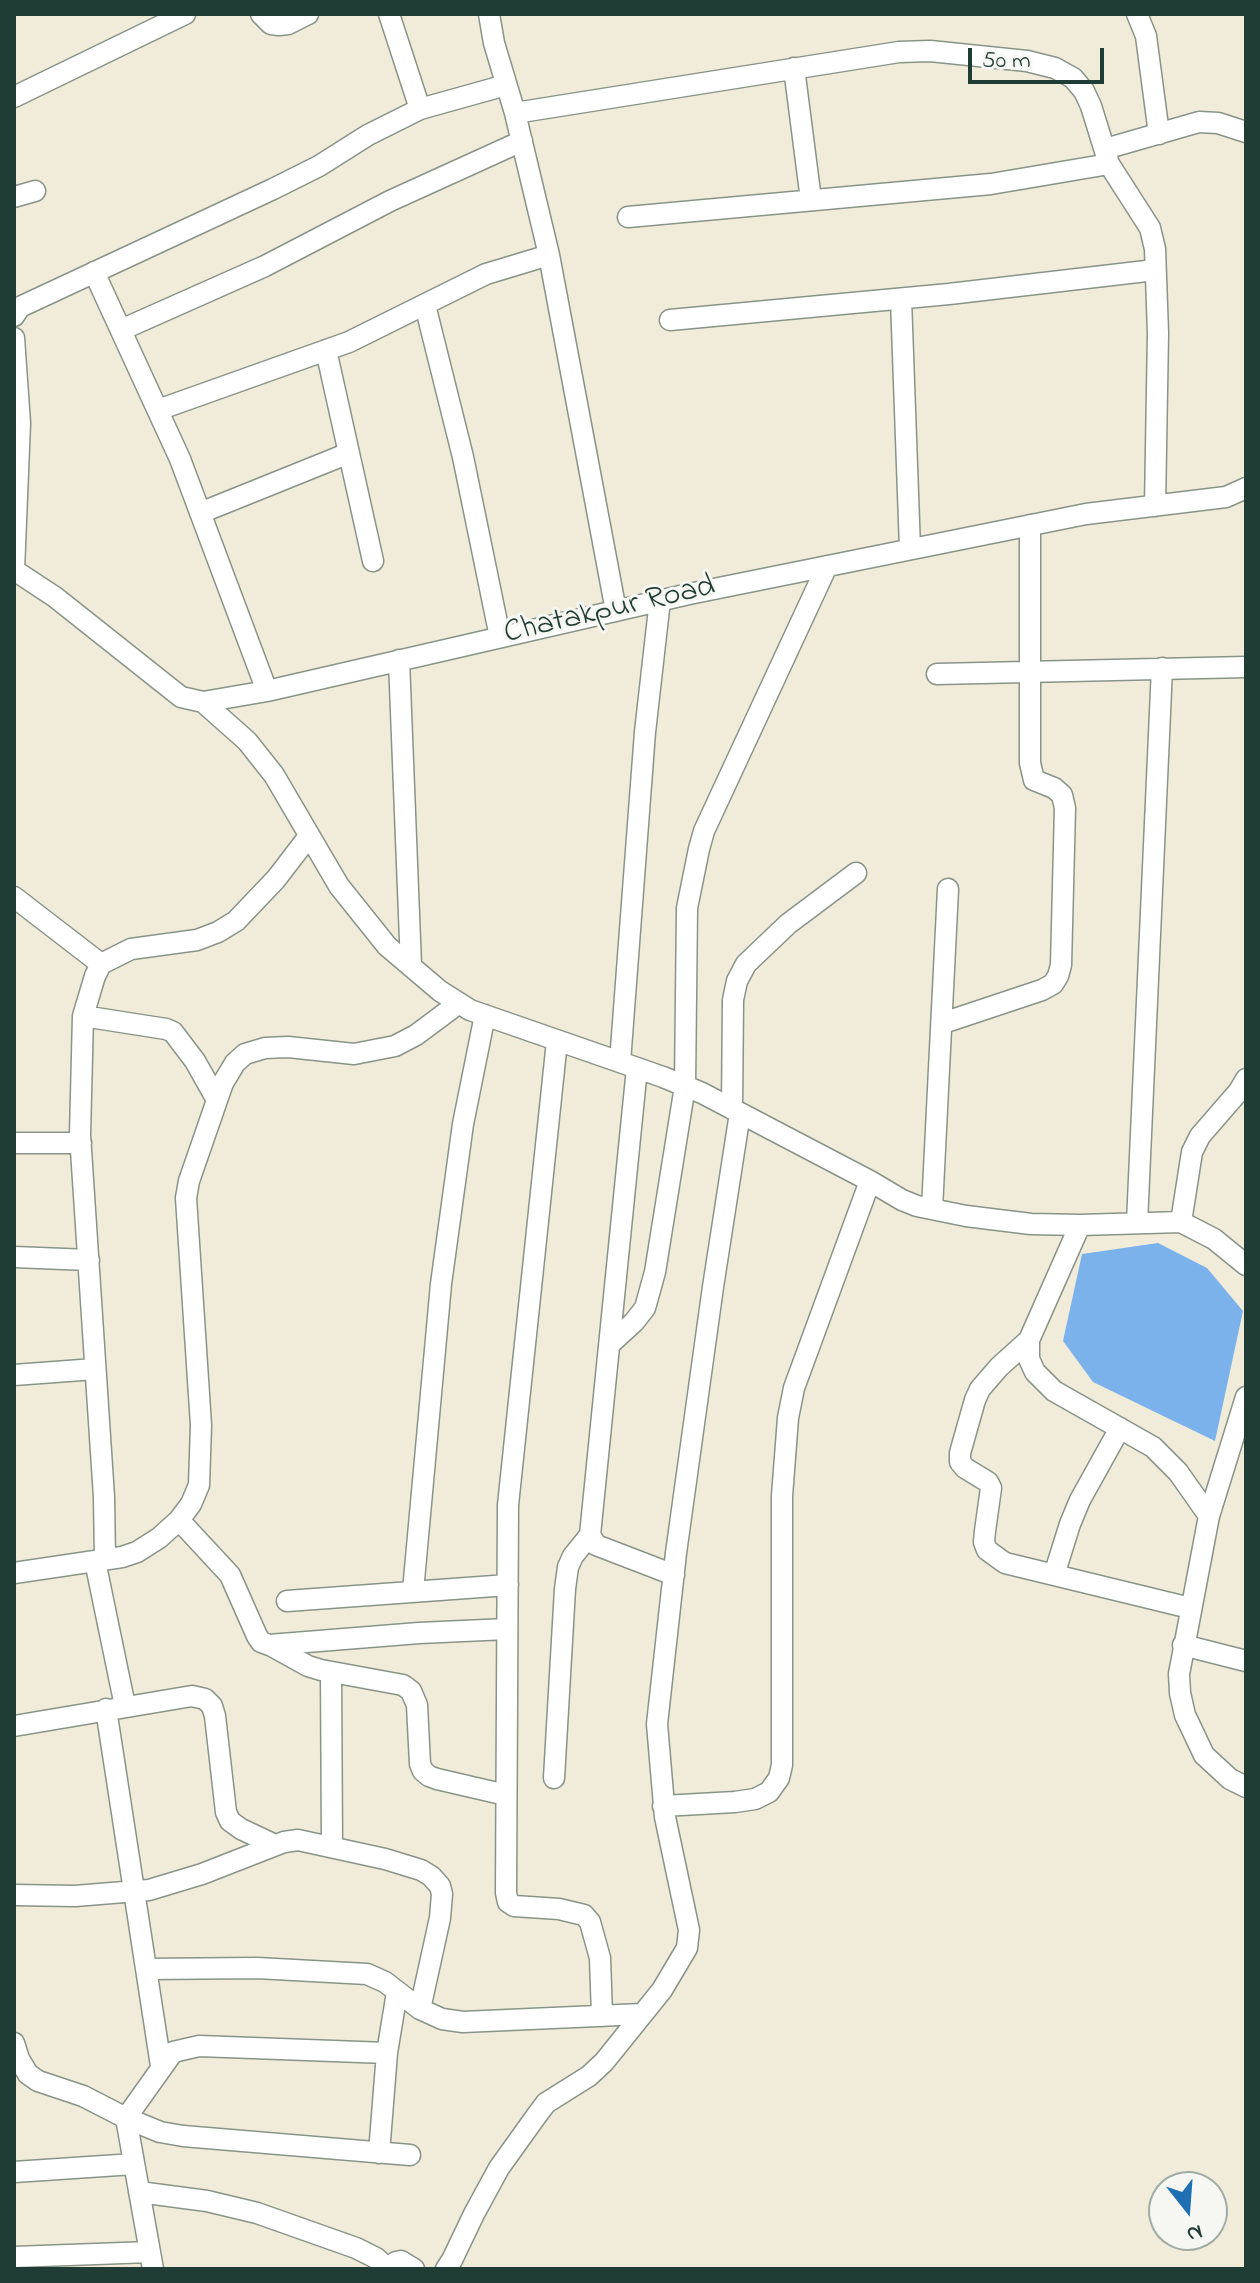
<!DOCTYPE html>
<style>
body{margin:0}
#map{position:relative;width:1260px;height:2283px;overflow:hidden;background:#f1ebda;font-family:"Indie Flower",sans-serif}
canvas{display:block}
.frame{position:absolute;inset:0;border:16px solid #1f3d34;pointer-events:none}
.north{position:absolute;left:1148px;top:2171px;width:80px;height:80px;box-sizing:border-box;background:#f6f6f2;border:2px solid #a0aca6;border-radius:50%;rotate:163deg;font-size:22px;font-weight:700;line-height:32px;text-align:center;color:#1f3d34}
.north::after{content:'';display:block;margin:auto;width:28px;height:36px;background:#1f6fb2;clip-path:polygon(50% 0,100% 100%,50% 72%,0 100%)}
.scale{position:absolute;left:968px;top:48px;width:136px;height:36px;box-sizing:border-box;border:4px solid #1f3d34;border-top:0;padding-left:10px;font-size:24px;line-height:28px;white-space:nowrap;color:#1f3d34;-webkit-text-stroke:6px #f6f6f2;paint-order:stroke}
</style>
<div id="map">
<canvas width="1260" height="2283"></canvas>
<div class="frame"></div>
<div class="north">N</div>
<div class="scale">50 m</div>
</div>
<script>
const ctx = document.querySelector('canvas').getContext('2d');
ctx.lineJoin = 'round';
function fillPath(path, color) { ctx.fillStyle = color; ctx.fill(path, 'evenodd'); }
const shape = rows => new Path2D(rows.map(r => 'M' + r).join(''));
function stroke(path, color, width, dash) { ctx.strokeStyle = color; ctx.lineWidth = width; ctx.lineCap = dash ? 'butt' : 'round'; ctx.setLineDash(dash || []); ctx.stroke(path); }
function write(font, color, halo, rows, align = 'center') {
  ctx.font = font + ' "Indie Flower",sans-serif'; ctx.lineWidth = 6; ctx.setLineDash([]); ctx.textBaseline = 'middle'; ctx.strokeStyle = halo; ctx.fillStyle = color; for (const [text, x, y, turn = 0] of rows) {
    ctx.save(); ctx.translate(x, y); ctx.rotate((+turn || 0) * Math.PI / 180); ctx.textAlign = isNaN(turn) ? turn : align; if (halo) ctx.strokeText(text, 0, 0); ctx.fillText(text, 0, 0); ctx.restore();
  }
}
fillPath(shape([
 [1158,1243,1207,1268,1243,1311,1215,1441,1093,1382,1063,1341,1082,1254]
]), '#7cb2eb');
const street = shape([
 [261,14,271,24,279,25,288,24,308,14],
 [389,14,420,109],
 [489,14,494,43,515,113,549,255,616,611],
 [1137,14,1146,36,1159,134],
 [794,68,811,200],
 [14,97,185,14],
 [515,113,899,52,930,51,1027,61,1055,68,1073,78,1084,91,1091,106,1109,164,1150,228,1155,249,1158,333,1155,506],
 [1105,149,1199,122,1218,123,1246,132],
 [14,197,35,191],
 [628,217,991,184,1109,164],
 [94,272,180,459,267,691],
 [901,299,910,549],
 [425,305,463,457,500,637],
 [14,316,20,307,273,189,319,166,368,135,420,109,506,85],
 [670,320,949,294,1155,270],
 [121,330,265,266,390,201,522,141],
 [14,338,20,423,14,570,55,597,181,697,203,702,267,691,689,594,1086,514,1226,497,1246,488],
 [326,350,373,561],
 [158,410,349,342,486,274,549,255],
 [200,513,349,453],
 [399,660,411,966],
 [937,674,1246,667],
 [203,702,247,741,274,775,339,886,387,946,440,991,470,1010,663,1077,702,1093,870,1181,902,1200,917,1206,966,1216,1031,1224,1080,1225,1181,1222,1214,1239,1246,1265],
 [14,897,101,964],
 [83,1016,166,1029,173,1032,195,1061,217,1100],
 [943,1023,1042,990,1053,984,1058,976,1061,965,1065,808,1062,795,1054,788,1034,780,1030,763,1030,525],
 [557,1041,508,1505,506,1893,508,1902,514,1906,559,1909,584,1915,590,1922,600,1958,602,2016],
 [620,1062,645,732,660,600],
 [637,1068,590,1535,596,1545,674,1575],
 [732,1109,733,1000,737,981,746,964,788,924,856,873],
 [14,1143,81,1143],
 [932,1209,948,889],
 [1181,1222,1192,1152,1200,1136,1239,1091,1246,1079],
 [1137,1223,1162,668],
 [1080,1225,1029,1340,1029,1359,1035,1372,1054,1391,1153,1447,1178,1472,1209,1516],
 [14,1257,89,1260],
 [1029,1340,999,1367,980,1389,975,1400,960,1453,960,1462,965,1468,988,1482,991,1488,985,1531,984,1542,987,1550,1005,1563,1190,1608],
 [610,1344,634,1322,645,1308,655,1272,685,1086,687,908,699,849,704,831,827,566],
 [14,1375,95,1369],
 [1246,1397,1209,1516,1179,1674,1180,1693,1185,1715,1204,1755,1230,1779,1246,1787],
 [179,1520,230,1575,257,1636,261,1642,269,1645,419,1633,507,1629],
 [105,1560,104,1497,80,1135,83,1016,95,976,101,964,131,949,197,940,218,932,236,921,276,879,309,836],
 [95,1561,125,1706],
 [14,1573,122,1557,137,1552,159,1538,179,1520,191,1504,199,1485,201,1425,186,1198,189,1181,223,1083,235,1063,245,1054,265,1048,288,1047,354,1054,395,1046,416,1035,459,1003],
 [1054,1575,1070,1524,1080,1500,1120,1428],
 [413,1591,441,1284,463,1124,485,1015],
 [287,1601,508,1585],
 [270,1645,308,1666,321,1670,403,1685,411,1691,417,1705,420,1764,423,1771,429,1776,437,1779,506,1795],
 [1183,1645,1246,1661],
 [331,1672,332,1847],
 [106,1709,161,2066],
 [14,1726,192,1696,205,1699,212,1706,215,1716,226,1812,230,1821,241,1829,275,1845],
 [554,1778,565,1589,568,1567,573,1556,590,1535],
 [663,1806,735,1802,755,1799,769,1792,779,1778,782,1765,782,1496,788,1418,794,1388,870,1181],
 [14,1895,75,1896,149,1890,202,1874,284,1842,298,1840,385,1859,421,1870,431,1876,440,1886,442,1894,440,1918,420,2009],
 [146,1969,257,1968,367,1974,385,1982,420,2009,442,2019,463,2022,642,2014],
 [14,2043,19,2059,28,2074,38,2081,83,2096,126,2118,160,2132,183,2136,410,2155],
 [379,2153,387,2053,397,1992],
 [14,2172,134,2164],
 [139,2192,207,2201,257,2213,356,2248,376,2258,387,2268],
 [14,2257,150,2252],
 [153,2269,126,2118,173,2052,199,2046,387,2053],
 [387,2269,396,2262,401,2261,414,2269],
 [446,2269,452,2260,474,2214,499,2168,537,2115,546,2103,589,2076,604,2062,662,1990,687,1948,689,1930,665,1817,657,1724,676,1553,713,1287,740,1113]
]);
stroke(street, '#889487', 23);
stroke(street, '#fff', 20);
write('32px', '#1f3d34', '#f6f6f2', [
 ["Chatakpur Road",610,612,-13]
]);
</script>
